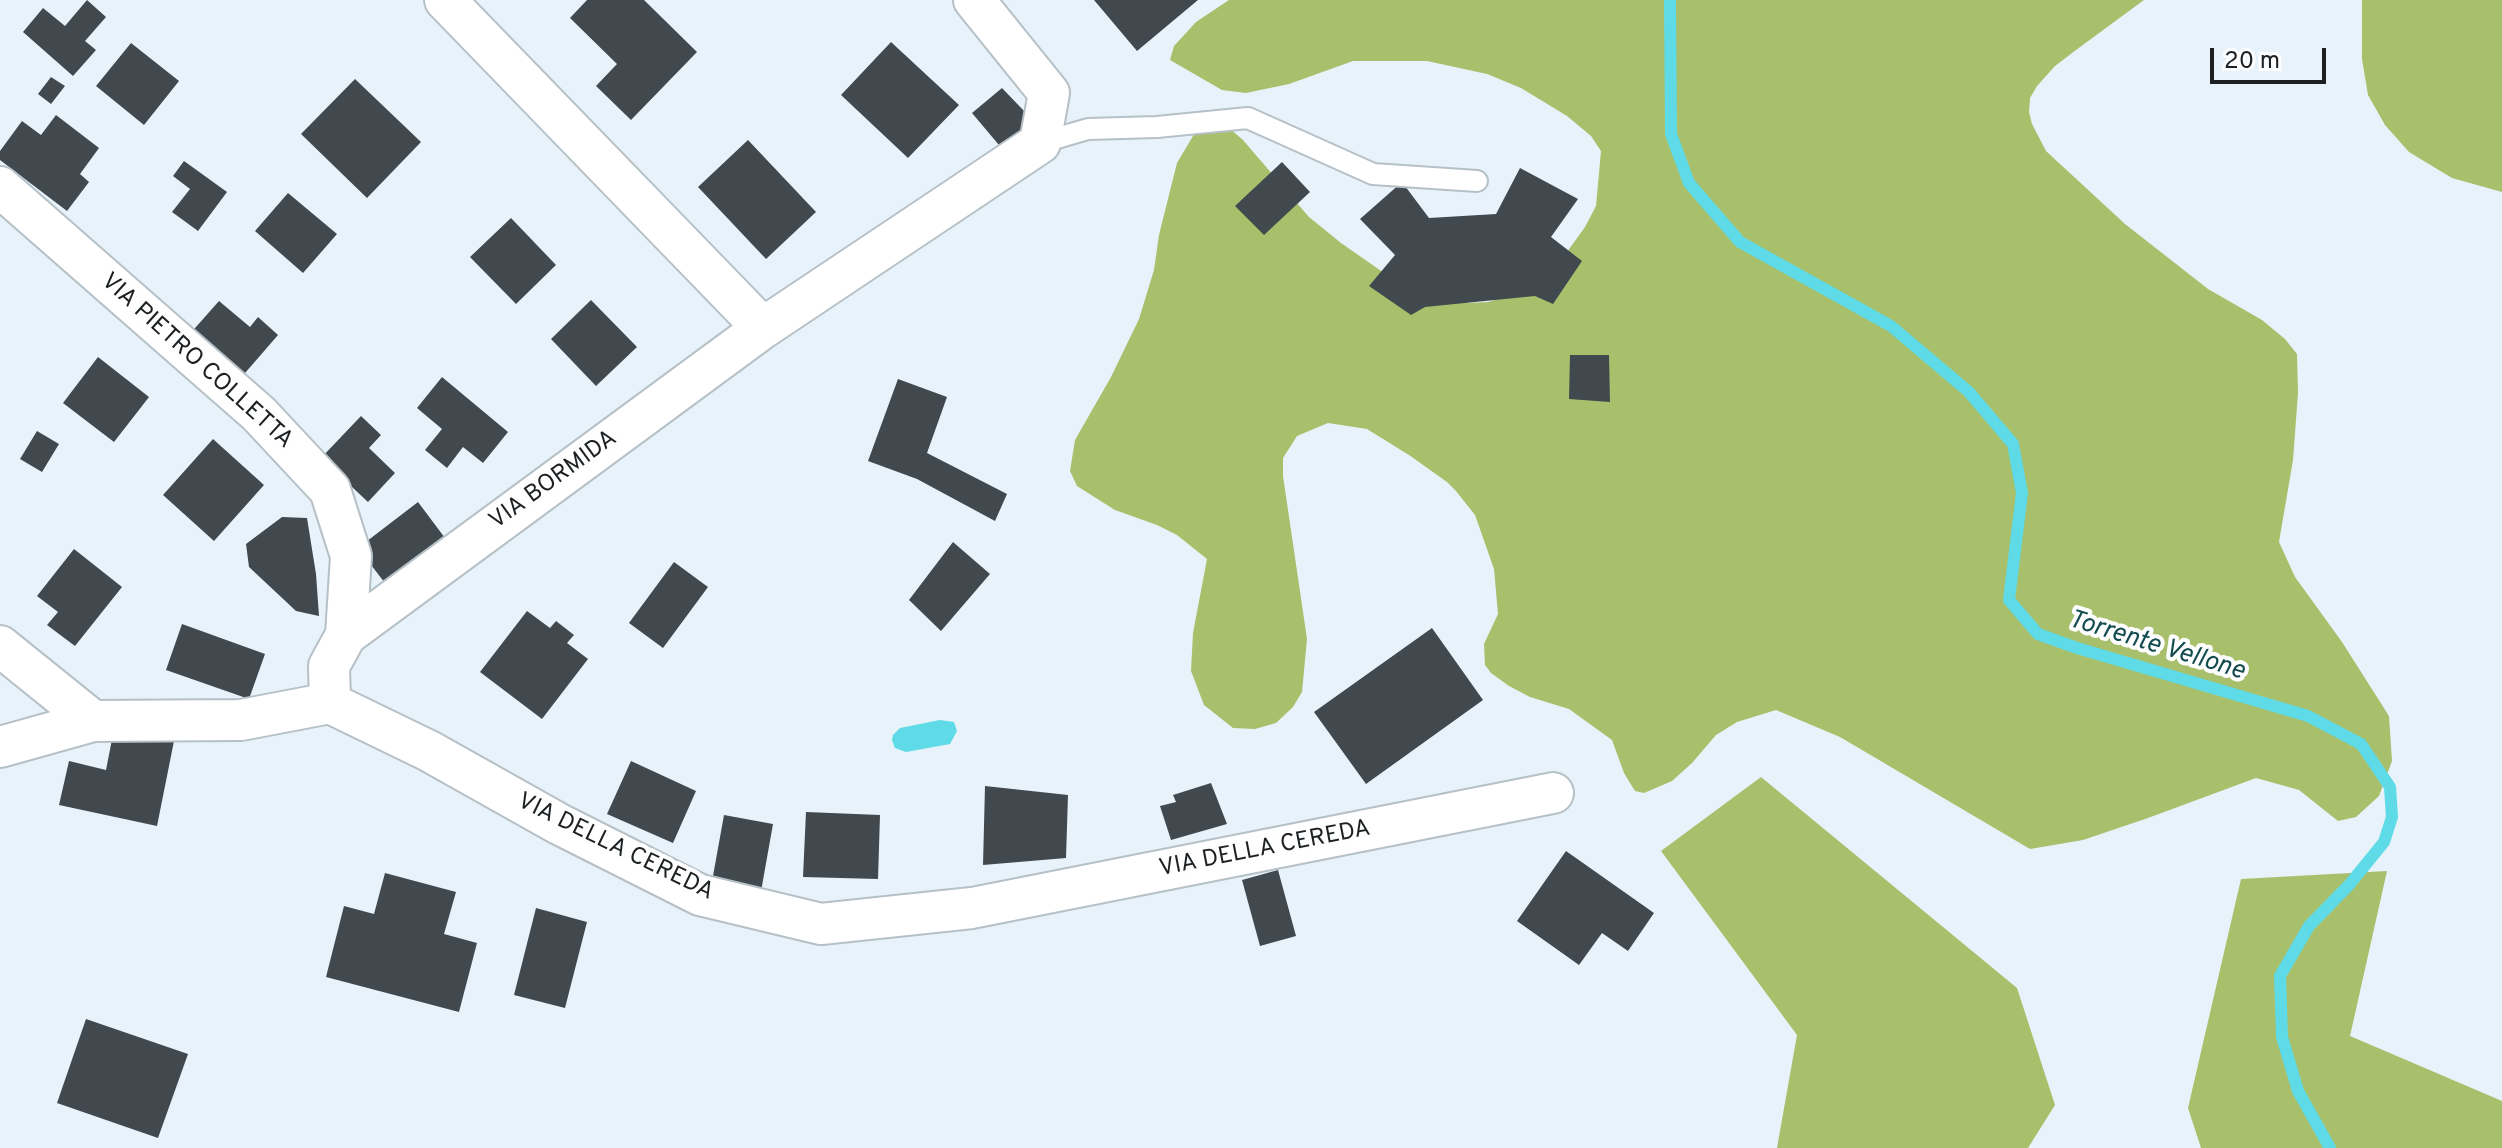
<!DOCTYPE html>
<style>
body{margin:0}
#map{position:relative;width:2502px;height:1148px;overflow:hidden;background:#e8f2fa;font-family:Overpass,sans-serif}
canvas{display:block}
.scale{position:absolute;left:2210px;top:48px;width:116px;height:36px;box-sizing:border-box;border:4px solid #1c2022;border-top:0;padding-left:10px;font-size:24px;line-height:28px;white-space:nowrap;color:#1c2022;-webkit-text-stroke:6px #fefefe;paint-order:stroke}
</style>
<div id="map">
<canvas width="2502" height="1148"></canvas>
<div class="scale">20 m</div>
</div>
<script>
const ctx = document.querySelector('canvas').getContext('2d');
ctx.lineJoin = 'round';
function fillPath(path, color) { ctx.fillStyle = color; ctx.fill(path, 'evenodd'); }
const shape = rows => new Path2D(rows.map(r => 'M' + r).join(''));
function stroke(path, color, width, dash) { ctx.strokeStyle = color; ctx.lineWidth = width; ctx.lineCap = dash ? 'butt' : 'round'; ctx.setLineDash(dash || []); ctx.stroke(path); }
function write(font, color, halo, rows, align = 'center') {
  ctx.font = font + ' Overpass,sans-serif'; ctx.lineWidth = 8; ctx.setLineDash([]); ctx.textBaseline = 'middle'; ctx.strokeStyle = halo; ctx.fillStyle = color; for (const [text, x, y, turn = 0] of rows) {
    ctx.save(); ctx.translate(x, y); ctx.rotate((+turn || 0) * Math.PI / 180); ctx.textAlign = isNaN(turn) ? turn : align; if (halo) ctx.strokeText(text, 0, 0); ctx.fillText(text, 0, 0); ctx.restore();
  }
}
fillPath(shape([
 [1229,0,2144,0,2076,50,2055,66,2037,86,2030,98,2029,112,2032,124,2046,151,2125,224,2208,289,2262,320,2285,339,2297,354,2298,393,2293,460,2279,542,2295,577,2342,642,2389,716,2392,761,2379,796,2356,817,2338,821,2299,790,2256,778,2148,818,2083,840,2030,849,1840,737,1776,710,1737,722,1716,735,1692,763,1672,781,1644,793,1635,791,1624,773,1612,740,1569,709,1530,697,1509,686,1491,673,1485,665,1484,644,1498,614,1494,569,1475,515,1456,491,1447,482,1409,455,1367,429,1328,423,1297,436,1283,458,1283,476,1307,639,1302,692,1293,707,1276,723,1255,729,1233,728,1204,705,1191,671,1193,633,1207,559,1177,535,1157,525,1115,510,1077,486,1070,471,1075,440,1111,377,1139,319,1154,270,1159,235,1177,163,1193,136,1215,116,1243,140,1309,217,1341,243,1407,289,1450,301,1468,303,1488,302,1516,294,1567,252,1585,227,1596,206,1601,151,1591,136,1567,116,1521,88,1487,74,1427,61,1353,61,1289,84,1246,93,1222,90,1170,60,1174,46,1196,22],
 [2362,0,2502,0,2502,192,2452,178,2409,152,2385,125,2368,95,2362,59],
 [1761,777,2017,988,2055,1105,2028,1148,1777,1148,1797,1035,1661,851],
 [2387,871,2350,1036,2502,1101,2502,1148,2201,1148,2188,1108,2241,879]
]), '#a8bf6c');
fillPath(shape([
 [940,720,954,722,957,731,950,744,906,752,895,748,892,740,893,735,900,728]
]), '#5edbe6');
stroke(shape([
 [1670,0,1671,134,1689,183,1740,242,1891,326,1969,392,2013,444,2022,493,2009,600,2038,634,2077,648,2308,716,2361,744,2390,787,2392,817,2384,842,2349,885,2309,926,2280,976,2282,1037,2298,1091,2330,1148]
]), '#5edbe6', 12);
fillPath(shape([
 [87,0,106,17,85,41,96,50,73,76,23,32,43,8,65,26],
 [587,0,644,0,697,52,631,120,596,86,617,64,570,18],
 [1094,0,1198,0,1137,51],
 [891,42,959,105,908,158,841,95],
 [131,43,179,81,144,125,96,86],
 [51,77,65,86,51,104,38,94],
 [355,79,421,142,367,198,301,134],
 [1002,88,1025,112,1021,137,1004,151,972,113],
 [56,115,99,148,80,174,89,182,67,211,0,160,0,151,22,121,41,135],
 [748,140,816,212,766,259,698,187],
 [184,161,227,192,198,231,172,212,190,189,173,176],
 [1282,162,1310,192,1264,235,1235,206],
 [1520,168,1578,199,1551,237,1582,261,1553,304,1535,296,1425,307,1411,315,1369,286,1395,255,1360,219,1402,182,1429,218,1496,214],
 [288,193,337,234,303,273,255,231],
 [511,218,556,265,516,304,470,257],
 [591,300,637,347,596,386,551,339],
 [219,301,250,327,258,317,278,335,239,380,188,336],
 [1570,355,1609,355,1610,402,1569,399],
 [98,357,149,397,114,442,63,403],
 [442,377,508,432,483,463,463,447,447,468,425,450,442,429,417,408],
 [898,379,947,397,927,453,1007,494,995,521,917,479,868,461],
 [361,416,381,435,369,448,395,473,368,502,321,458],
 [37,431,59,444,42,472,20,459],
 [213,439,264,485,214,541,163,495],
 [418,502,448,542,388,587,358,548],
 [282,517,307,518,316,574,319,616,296,611,249,567,246,544],
 [953,542,990,574,941,631,909,600],
 [74,549,122,587,75,646,47,625,58,612,37,596],
 [674,562,708,587,663,648,629,623],
 [527,611,550,628,556,621,574,635,567,643,588,659,542,719,480,672],
 [182,624,265,654,249,699,166,670],
 [1432,628,1483,700,1366,784,1314,712],
 [114,729,174,741,157,826,59,805,69,761,106,770],
 [631,761,696,791,673,843,607,814],
 [1211,783,1227,824,1171,840,1160,806,1176,802,1173,795],
 [985,786,1068,795,1066,858,983,865],
 [806,812,880,815,878,879,803,877],
 [724,815,773,824,760,897,711,887],
 [1566,851,1654,913,1628,951,1602,933,1579,965,1517,921],
 [1278,870,1296,936,1260,946,1242,880],
 [385,873,456,892,444,934,477,943,459,1012,326,977,344,906,374,914],
 [536,908,587,922,565,1008,514,995],
 [86,1019,188,1054,158,1138,57,1103]
]), '#41494f');
const lane = shape([
 [1040,143,1088,129,1157,127,1248,118,1373,174,1477,181]
]);
const street = shape([
 [445,0,763,328],
 [0,187,259,414,330,490,351,556,346,635,329,666,330,703],
 [346,635,763,328,1040,143,1049,93,974,0],
 [0,646,93,721,241,720,330,703,429,751,559,824,700,895,821,924,972,908,1553,793],
 [0,747,93,721]
]);
stroke(lane, '#b6c0c7', 24);
stroke(street, '#b6c0c7', 44);
stroke(lane, '#fff', 20);
stroke(street, '#fff', 40);
write('24px', '#1c2022', '#fefefe', [
 ["VIA PIETRO COLLETTA",196,362,42],
 ["VIA BORMIDA",554,481,-36],
 ["VIA DELLA CEREDA",615,848,26],
 ["VIA DELLA CEREDA",1265,850,-11]
]);
write('italic 26px', '#134b4f', '#fefefe', [
 ["Torrente Vellone",2156,647,17]
]);
</script>
